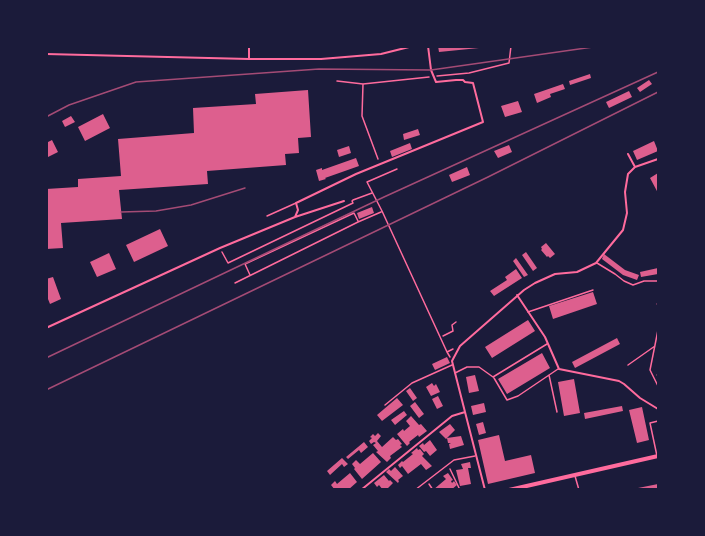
<!DOCTYPE html>
<style>
body{margin:0}
#map{position:relative;width:705px;height:536px;overflow:hidden;background:#1b1b3a;font-family:Montserrat,sans-serif}
canvas{display:block}
.frame{position:absolute;inset:0;border:48px solid #1b1b3a;pointer-events:none}
</style>
<div id="map">
<canvas width="705" height="536"></canvas>
<div class="frame"></div>
</div>
<script>
const ctx = document.querySelector('canvas').getContext('2d');
ctx.lineJoin = 'round';
function fillPath(path, color) { ctx.fillStyle = color; ctx.fill(path, 'evenodd'); }
const shape = rows => new Path2D(rows.map(r => 'M' + r).join(''));
function stroke(path, color, width, dash) { ctx.strokeStyle = color; ctx.lineWidth = width; ctx.lineCap = dash ? 'butt' : 'round'; ctx.setLineDash(dash || []); ctx.stroke(path); }
fillPath(shape([
 [438,46,479,46,479,48,439,52],
 [590,74,591,78,570,85,569,81],
 [649,80,652,84,640,92,637,88],
 [563,84,565,89,550,94,551,97,537,103,534,94],
 [308,90,311,137,298,138,299,153,285,154,286,165,207,171,208,184,119,190,122,219,61,223,63,248,46,249,46,189,78,187,78,179,121,176,118,139,194,133,193,108,256,104,255,94],
 [629,91,632,97,609,108,606,102],
 [518,101,522,112,505,117,501,106],
 [103,114,110,128,85,141,78,127],
 [71,116,75,122,65,127,62,121],
 [418,129,420,135,404,140,403,134],
 [52,140,58,152,46,158,46,143],
 [654,141,658,151,637,160,633,151],
 [410,143,412,149,392,157,390,151],
 [509,145,512,152,498,158,494,151],
 [349,146,351,153,339,157,337,150],
 [356,158,359,166,325,178,326,179,319,181,316,170,322,168,322,170],
 [467,167,470,175,452,182,449,175],
 [658,173,658,193,650,178],
 [372,207,374,213,359,219,357,213],
 [160,229,168,246,134,262,126,245],
 [546,243,555,254,550,258,548,256,547,257,541,250,542,249,541,247],
 [526,252,537,268,533,271,522,255],
 [109,253,116,269,97,277,90,262],
 [604,254,625,270,639,275,637,280,623,275,602,259],
 [516,258,528,275,524,277,513,261],
 [658,268,658,274,641,277,640,272],
 [516,269,522,278,494,296,490,291,507,280,505,277],
 [53,277,61,299,50,304,46,294,46,279],
 [593,292,597,304,553,319,549,306],
 [528,320,535,331,492,358,485,347],
 [617,338,620,344,575,368,572,362],
 [542,353,550,368,507,394,498,379],
 [447,357,450,363,435,370,432,364],
 [475,375,479,391,469,393,466,377],
 [574,379,580,413,564,416,558,382],
 [432,383,434,386,436,384,440,392,431,396,426,387],
 [410,388,417,398,413,401,406,391],
 [438,396,443,406,437,409,432,399],
 [397,398,403,405,382,421,377,415],
 [415,402,424,414,419,418,410,406],
 [484,403,486,412,473,415,471,406],
 [622,406,623,411,585,419,584,413],
 [642,407,649,440,637,443,629,410],
 [404,411,407,415,395,425,391,420],
 [411,416,419,425,421,424,427,431,419,437,418,435,409,442,410,443,407,446,397,434,403,429,404,431,410,426,406,421],
 [483,422,486,433,479,435,476,424],
 [450,424,455,430,446,439,439,432],
 [378,433,381,436,377,441,382,447,393,437,396,440,398,439,402,444,400,445,402,447,390,456,391,458,387,462,376,452,378,451,373,445,376,443,374,442,371,444,369,441,372,438,370,437,373,434,375,436],
 [499,435,505,461,531,455,535,473,488,484,478,440],
 [461,436,464,445,450,449,449,444,451,443,448,443,447,438],
 [430,440,437,450,430,456,426,451,424,452,419,446,423,443,424,445],
 [364,442,368,447,361,453,359,450,348,459,346,457],
 [417,448,418,450,420,449,424,454,422,456,432,466,426,470,421,464,408,474,402,466,400,468,398,465,402,461,403,462,413,454,411,453],
 [373,453,381,462,362,479,354,469,355,468,352,464,356,460,360,464],
 [342,458,348,464,344,467,342,464,330,475,327,471],
 [470,462,471,468,468,468,471,484,460,486,456,470,463,469,461,464],
 [395,467,403,476,398,480,399,481,398,483,386,472,389,469,391,471],
 [350,473,357,482,348,490,335,490,331,485,335,481,337,484],
 [448,473,453,480,451,481,452,483,454,481,457,485,451,490,433,490,446,479,443,476],
 [384,475,389,481,390,480,393,483,386,490,383,490,379,485,377,487,374,483],
 [658,484,658,490,638,490,638,488]
]), '#dd5f8e');
stroke(shape([
 [437,76,469,73,509,63,511,46],
 [337,81,363,84],
 [378,159,362,116,363,84,429,77],
 [397,169,367,182,382,211,447,352],
 [222,252,228,263,353,203,352,201,353,200,372,193],
 [250,275,245,264,354,213,358,221],
 [235,283,358,222,381,212],
 [443,336,453,331,452,325,456,322],
 [450,357,447,352,453,349],
 [450,469,460,490],
 [429,484,433,490]
]), '#ff6b9d', 1.5);
stroke(shape([
 [267,216,296,203],
 [597,263,615,274,624,281,633,285,644,281,658,281],
 [528,312,593,290],
 [658,330,650,370,658,386],
 [628,365,655,346],
 [455,373,467,367,479,367,493,377,547,344],
 [549,375,557,412],
 [494,378,507,400,518,396,558,369],
 [385,405,412,383,452,365],
 [657,456,650,423,658,421],
 [575,476,579,490],
 [415,490,454,460,475,456]
]), '#ff6b9d', 1.5);
stroke(shape([
 [249,46,249,59,321,59,381,54,413,46],
 [46,54,249,59],
 [628,154,635,167],
 [295,217,298,210,296,203,356,174,483,122,473,83,465,82,463,80,456,80,436,82,431,70,428,46],
 [517,295,545,337,559,369,619,381,624,384,640,398,658,409],
 [46,328,220,248,295,217,344,201],
 [465,412,485,490],
 [361,490,452,416,465,412,452,361,460,346,524,290,535,283,555,274,577,272,596,263,623,230,627,213,625,192,628,174,635,167,658,159]
]), '#ff6b9d', 2);
stroke(shape([
 [509,490,658,456]
]), '#ff6b9d', 4);
stroke(shape([
 [619,46,658,47],
 [46,117,69,105,136,82,319,69,431,70,600,46],
 [121,212,156,211,191,205,245,188],
 [657,304,658,303],
 [46,358,384,197,658,72],
 [657,375,658,374],
 [46,390,488,177,658,92]
]), '#a44b75', 1.5);
</script>
